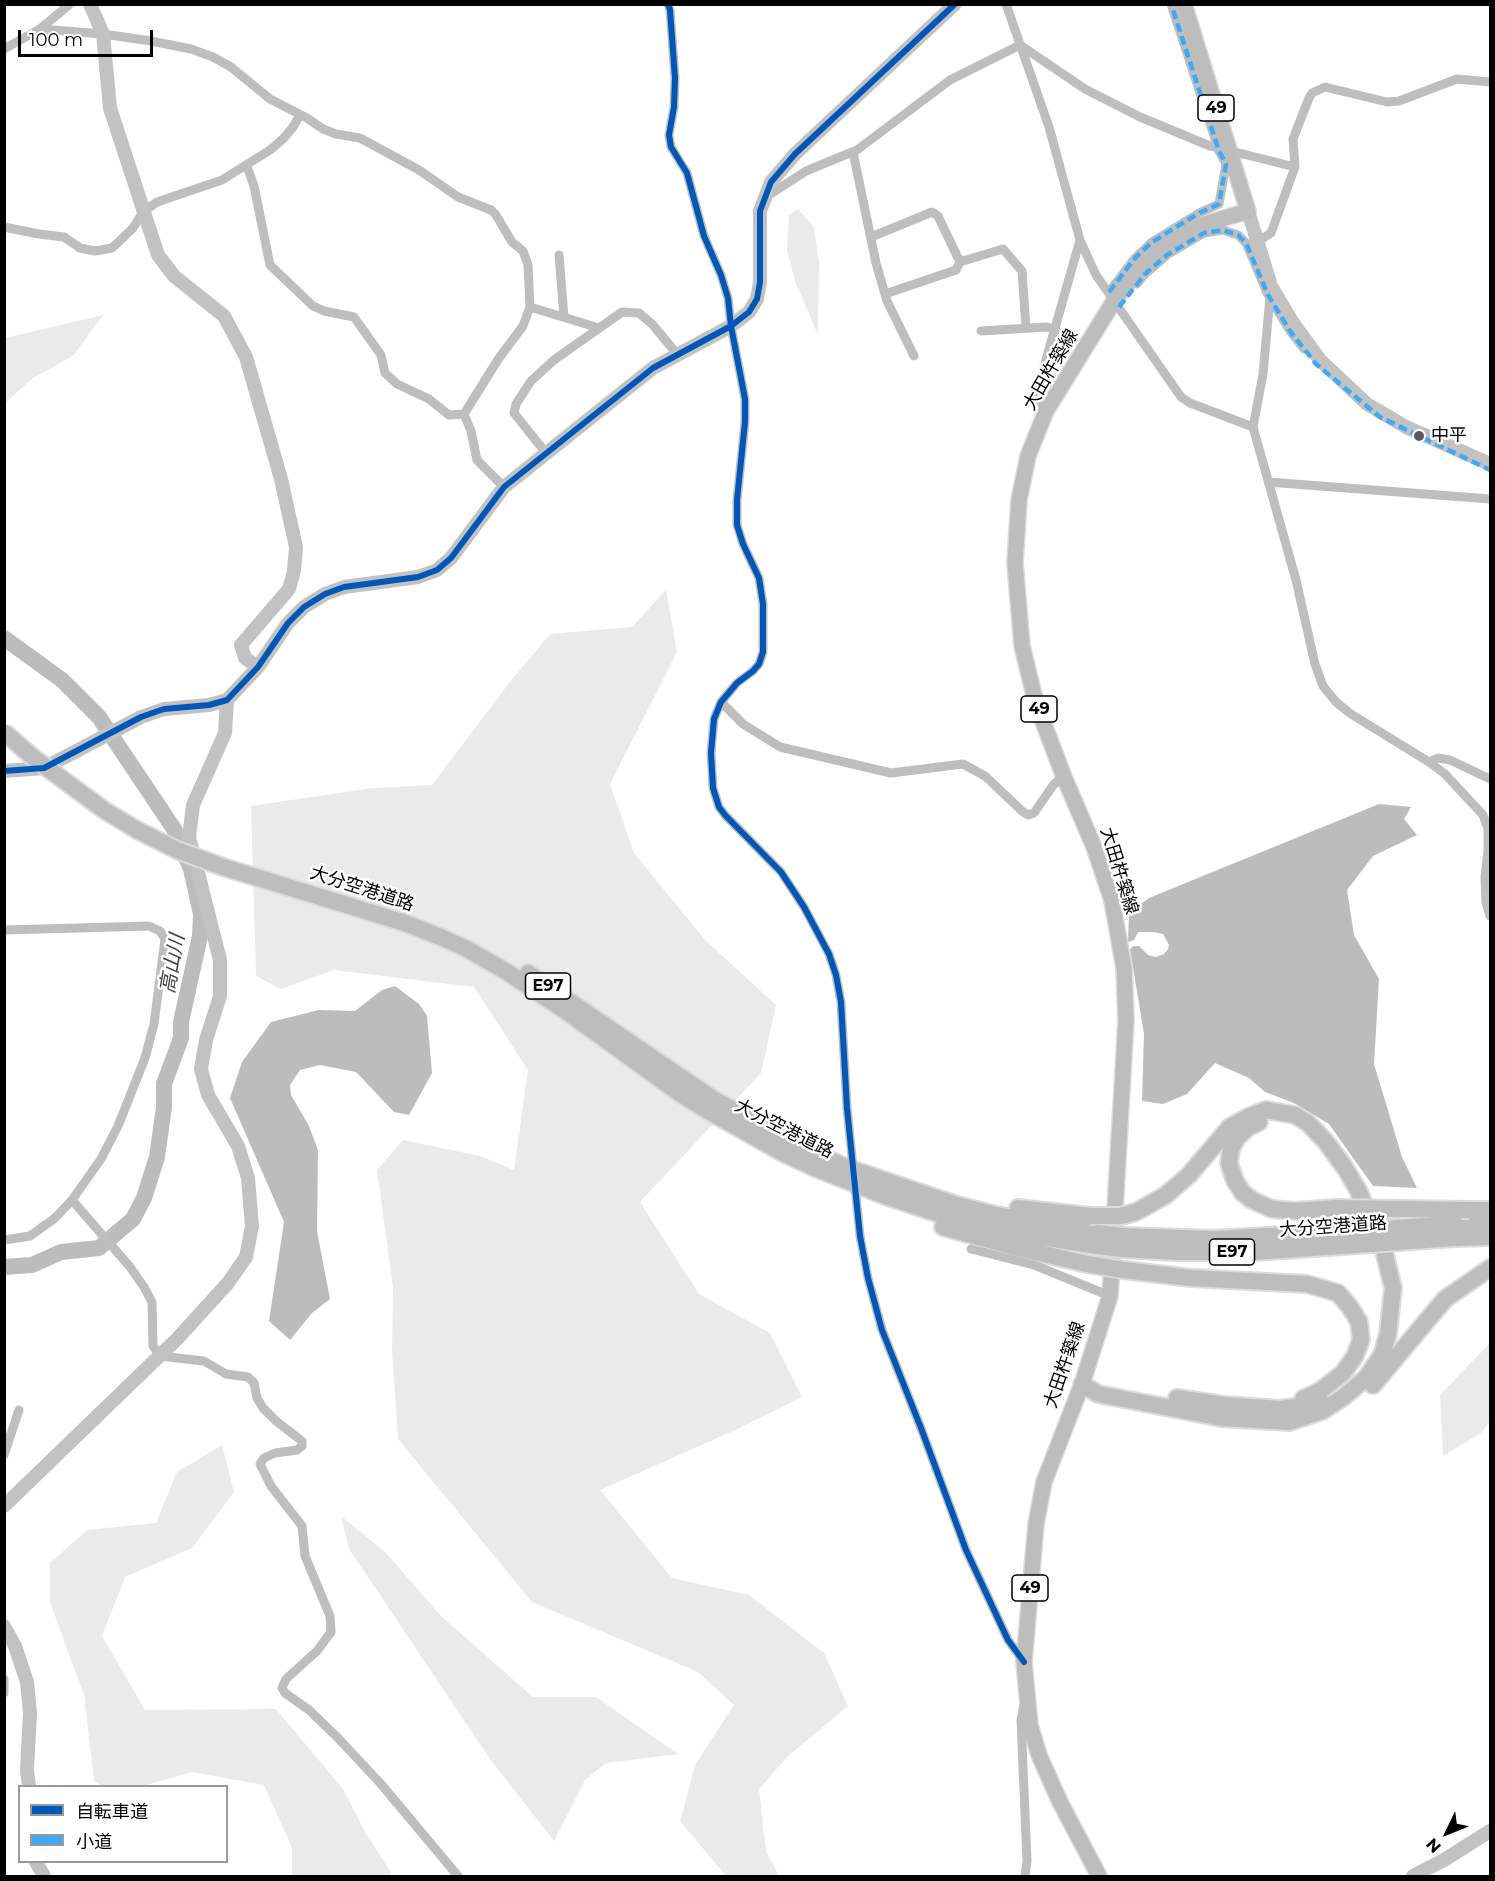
<!DOCTYPE html>
<meta charset="utf-8">
<style>
body{margin:0}
#map{position:relative;width:1495px;height:1881px;overflow:hidden;background:#fff;font-family:Montserrat,"Noto Sans JP",sans-serif}
canvas{display:block}
.frame{position:absolute;inset:0;border:6px solid #000;pointer-events:none}
.legend{position:absolute;left:18px;top:1785px;width:210px;height:78px;box-sizing:border-box;background:#fff;border:2px solid #999;margin:0;padding:8px 10px;list-style:none;font-size:18px;color:#000}
.legend li{display:flex;align-items:center;gap:12px;height:30px}
.legend b{width:30px;border:2px solid #999}
.north{position:absolute;left:1417px;top:1803px;width:60px;height:60px;-webkit-text-stroke:4px #fff;paint-order:stroke;rotate:227deg;font-size:16px;font-weight:700;line-height:24px;text-align:center;color:#000}
.north::after{content:'';display:block;margin:auto;width:21px;height:27px;background:#000;clip-path:polygon(50% 0,100% 100%,50% 72%,0 100%)}
.scale{position:absolute;left:18px;top:30px;width:135px;height:27px;box-sizing:border-box;border:3px solid #000;border-top:0;padding-left:8px;font-size:18px;line-height:21px;white-space:nowrap;color:#000;-webkit-text-stroke:4px #fff;paint-order:stroke}
</style>
<div id="map">
<canvas width="1495" height="1881"></canvas>
<div class="frame"></div>
<ul class="legend">
<li><b style="height:8px;background:#0057b8"></b>自転車道</li>
<li><b style="height:8px;background:#3fa9f5"></b>小道</li>
</ul>
<div class="north">N</div>
<div class="scale">100 m</div>
</div>
<script>
const ctx = document.querySelector('canvas').getContext('2d');
ctx.lineJoin = 'round';
function fillPath(path, color) { ctx.fillStyle = color; ctx.fill(path, 'evenodd'); }
const shape = rows => new Path2D(rows.map(r => 'M' + r).join(''));
function stroke(path, color, width, dash) { ctx.strokeStyle = color; ctx.lineWidth = width; ctx.lineCap = dash ? 'butt' : 'round'; ctx.setLineDash(dash || []); ctx.stroke(path); }
function write(font, color, halo, rows, align = 'center') {
  ctx.font = font + ' Montserrat,"Noto Sans JP",sans-serif'; ctx.lineWidth = 5; ctx.setLineDash([]); ctx.textBaseline = 'middle'; ctx.strokeStyle = halo; ctx.fillStyle = color; for (const [text, x, y, turn = 0] of rows) {
    ctx.save(); ctx.translate(x, y); ctx.rotate((+turn || 0) * Math.PI / 180); ctx.textAlign = isNaN(turn) ? turn : align; if (halo) ctx.strokeText(text, 0, 0); ctx.fillText(text, 0, 0); ctx.restore();
  }
}
fillPath(shape([
 [798,209,814,227,819,262,818,335,795,281,787,250,789,215],
 [103,315,73,356,33,378,5,403,5,338],
 [666,590,677,652,610,784,634,853,705,940,776,1005,761,1073,640,1202,699,1294,770,1333,802,1397,733,1431,600,1490,672,1578,749,1595,824,1653,848,1706,788,1756,759,1789,766,1851,779,1876,726,1876,680,1821,696,1763,734,1705,698,1672,532,1602,398,1439,392,1351,393,1288,377,1170,403,1140,480,1156,514,1170,528,1070,474,987,334,970,281,989,256,976,251,806,373,788,432,785,509,683,550,634,632,627],
 [1490,1343,1490,1421,1481,1433,1443,1456,1440,1395],
 [222,1445,234,1492,192,1548,125,1577,102,1636,145,1710,276,1709,343,1789,366,1834,391,1872,389,1876,292,1876,292,1848,264,1785,192,1772,143,1786,102,1786,94,1781,84,1695,50,1602,50,1563,87,1530,156,1523,177,1472],
 [341,1516,385,1552,442,1617,533,1697,596,1697,678,1754,606,1763,585,1780,554,1841,492,1762,349,1549]
]), '#eaeaea');
fillPath(shape([
 [1379,804,1411,807,1404,819,1417,835,1373,856,1347,890,1354,935,1379,979,1374,1064,1402,1157,1417,1188,1373,1186,1329,1124,1294,1103,1265,1092,1249,1078,1215,1063,1187,1094,1163,1104,1142,1101,1144,1034,1130,949,1134,946,1139,946,1148,955,1156,957,1164,954,1168,949,1169,945,1163,934,1153,932,1138,932,1134,940,1128,942,1129,913,1149,898],
 [395,986,419,1004,427,1016,432,1073,409,1115,394,1112,356,1072,320,1065,300,1070,290,1085,291,1095,309,1126,318,1150,317,1231,330,1299,312,1313,290,1340,269,1321,284,1222,230,1098,242,1062,271,1022,319,1010,355,1011,382,990]
]), '#bcbcbc');
stroke(shape([
 [4,638,62,680,99,717,174,829,191,869,201,914,200,936,181,1022,181,1038,164,1084,164,1107,157,1157,144,1198,133,1219,99,1248,61,1252,32,1265,4,1267]
]), '#bcbcbc', 16);
const primary = shape([
 [1099,1876,1060,1802,1039,1755,1030,1725,1024,1662,1036,1524,1044,1482,1082,1384,1110,1296,1126,1020,1124,968,1112,901,1094,847,1064,777,1036,703,1022,646,1015,563,1019,500,1028,456,1046,411,1114,301,1155,249,1188,229,1248,211,1184,4]
]);
const highway = shape([
 [223,867,405,923,443,938,467,949,507,972,564,1010,679,1093,703,1108,783,1153,815,1168,888,1197,948,1217,1010,1232,1097,1246],
 [528,973,715,1100,776,1134,845,1167,957,1205,996,1215,1098,1233],
 [1259,1122,1247,1128,1237,1138,1231,1149,1229,1163,1235,1181,1243,1193,1252,1200,1272,1209,1295,1211,1336,1208],
 [1018,1208,1090,1216],
 [1469,1210,1490,1210],
 [1455,1224,1490,1224],
 [943,1227,1018,1248,1087,1264],
 [1123,1236,1214,1239,1338,1232],
 [1454,1238,1490,1237],
 [1122,1249,1177,1252,1252,1252,1342,1246],
 [1124,1270,1191,1278,1307,1284,1338,1293,1350,1307,1359,1322,1361,1340,1355,1356,1343,1373,1320,1391,1303,1399],
 [1082,1384,1098,1394,1222,1418,1289,1422,1322,1411,1345,1396,1366,1378,1382,1355,1388,1334,1393,1288,1384,1251,1358,1190,1345,1168,1326,1142,1308,1123,1295,1115,1266,1110,1250,1116,1230,1127,1189,1175,1166,1195,1136,1212],
 [1373,1385,1445,1299,1490,1268],
 [1177,1398,1224,1405,1280,1409,1302,1406,1320,1400]
]);
stroke(primary, '#dbdbdb', 18);
stroke(highway, '#dbdbdb', 20);
stroke(shape([
 [668,4,670,10,675,78,674,107,669,135,671,147,687,173,704,236,721,275,728,298,731,326,745,399,745,422,737,500,737,525,743,544,759,578,763,604,763,652,759,664,753,671,737,683,721,702,714,719,711,753,713,788,719,807,725,815,781,872,804,907,829,954,836,975,841,1002,847,1108],
 [1006,4,1049,127,1080,240,1096,275,1181,397,1190,403,1253,427],
 [40,29,103,34,151,41,191,49,213,57,231,67,270,99,307,118,323,129,336,134,360,138,419,170,458,197,491,210,496,215,512,242,523,251,528,265,530,307,523,326,499,358,464,414,449,415,429,399,397,384,385,373,381,355,354,317,324,311,313,306,270,265,254,186,247,166],
 [1020,45,1085,89,1140,117,1210,146],
 [4,49,40,29,70,4],
 [853,152,876,263,887,301,914,356],
 [1243,154,1295,167],
 [766,197,806,171,857,150,950,80,1020,45],
 [4,227,39,234,64,237,80,248,95,251,112,248,133,228,143,212,157,202,222,180,270,150,283,139,293,127,300,115],
 [871,237,932,212,938,216,958,258,963,261,1003,249,1022,271,1026,328],
 [1257,242,1271,233,1295,167,1293,139,1309,98,1312,93,1325,87,1387,102,1399,101,1457,79,1490,82],
 [559,255,564,317],
 [1137,284,1145,274,1167,255,1204,233,1223,230,1238,235,1246,243,1268,295,1290,331,1304,349],
 [1271,286,1263,374,1253,427,1296,580,1315,664,1323,686,1336,702,1351,714,1429,762,1445,774,1483,815,1488,829,1488,850,1485,877,1486,903,1490,916],
 [1109,292,1135,258,1152,242,1199,213,1219,204,1226,164,1219,151,1171,4],
 [885,294,956,270,961,260],
 [530,307,599,328],
 [981,331,1047,327,1056,330],
 [1046,411,1038,397,1038,388,1080,240],
 [464,414,471,431,477,460,504,487],
 [546,453,514,413,516,404,531,381,554,360,622,312,639,313,652,324,677,354],
 [1268,482,1490,499],
 [721,702,743,724,780,747,891,773,963,764,985,776,1022,811,1028,815,1034,813,1054,784,1064,777],
 [1429,762,1438,758,1450,760,1490,779],
 [4,930,149,926,160,931,165,939,154,1024,145,1058,118,1126,101,1159,72,1200,55,1218,30,1236,4,1240],
 [72,1200,130,1267,144,1287,152,1302,153,1346,160,1356,204,1361,226,1374,248,1377,254,1383,257,1398,263,1408,276,1421,302,1441,302,1446,297,1450,275,1453,264,1458,260,1464,271,1486,302,1526,305,1556,330,1616,331,1632,317,1651,286,1679,282,1688,285,1693,309,1710,338,1738,381,1784,458,1876],
 [860,1236,868,1278,882,1330,921,1428,966,1550,1008,1640,1024,1662],
 [971,1249,1034,1265,1110,1296],
 [4,1455,19,1410],
 [4,1679,4,1693],
 [1024,1705,1021,1720,1027,1861,1025,1876]
]), '#bebebe', 9);
stroke(shape([
 [90,4,103,34,110,108,158,255,174,276,224,316,246,357,281,479,296,547,294,571,289,589,241,645,245,658,258,667],
 [1248,211,1271,286,1293,323,1320,360,1367,404,1406,427,1490,464],
 [4,771,44,768,141,717,164,709,209,705,227,700,258,667,288,623,304,607,325,594,344,587,418,577,437,570,451,558,504,487,653,368,731,326,749,312,757,299,760,282,760,211,771,182,795,154,955,4],
 [4,1506,177,1339,228,1283,246,1257,252,1226,248,1178,238,1146,208,1095,201,1069,206,1040,220,996,220,960,189,837,193,805,225,733,227,700],
 [4,1626,15,1646,27,1682,30,1713,27,1770,29,1786],
 [36,1862,44,1876],
 [1413,1876,1444,1860,1490,1831]
]), '#c2c2c2', 14);
stroke(primary, '#bdbdbd', 15);
stroke(highway, '#bdbdbd', 16);
const highwayBridge = shape([
 [4,732,35,759,104,810,137,830,177,850,223,867],
 [1336,1208,1469,1210],
 [1090,1216,1121,1216,1136,1212],
 [1338,1232,1455,1224],
 [1098,1233,1123,1236],
 [1097,1246,1122,1249],
 [1342,1246,1454,1238],
 [1087,1264,1124,1270]
]);
stroke(highwayBridge, '#dbdbdb', 20, []);
stroke(shape([
 [1210,146,1243,154],
 [847,1108,860,1236]
]), '#bebebe', 9);
stroke(highwayBridge, '#bdbdbd', 16);
stroke(shape([
 [1109,292,1135,258,1152,242,1199,213,1219,204,1226,164,1219,151,1171,4],
 [1119,307,1145,274,1167,255,1204,233,1223,230,1238,235,1246,243,1268,295,1290,331,1316,364,1380,417,1490,470]
]), '#3fa9f5', 4.5, [9, 4.5]);
stroke(shape([
 [668,4,670,10,675,78,674,107,669,135,671,147,687,173,704,236,721,275,728,298,731,326,745,399,745,422,737,500,737,525,743,544,759,578,763,604,763,652,759,664,753,671,737,683,721,702,714,719,711,753,713,788,719,807,725,815,781,872,804,907,829,954,836,975,841,1002,847,1108,860,1236,868,1278,882,1330,921,1428,966,1550,1008,1640,1024,1662],
 [4,771,44,768,141,717,164,709,209,705,227,700,258,667,288,623,304,607,325,594,344,587,418,577,437,570,451,558,504,487,653,368,731,326,749,312,757,299,760,282,760,211,771,182,795,154,955,4]
]), '#0057b8', 6);
for (const [x, y, r, color] of [
 [1419,436,6,"#595959"]
]) { const dot = new Path2D(); dot.arc(x, y, r, 0, 2 * Math.PI); ctx.fillStyle = color; ctx.fill(dot); stroke(dot, '#fff', 2); }
for (const [x, y, w] of [
 [1216,108,36],
 [1039,709,36],
 [548,986,45],
 [1232,1252,45],
 [1030,1588,36]
]) { const box = new Path2D(); box.roundRect(x - w / 2, y - 13, w, 26, 4.5); ctx.fillStyle = '#fff'; ctx.fill(box); stroke(box, '#000', 1.5); }
write('bold 16px', '#000', null, [
 ["49",1216,108],
 ["49",1039,709],
 ["E97",548,986],
 ["E97",1232,1252],
 ["49",1030,1588]
]);
write('18px', '#000', '#fff', [
 ["大田杵築線",1051,370,-60],
 ["大田杵築線",1119,871,73],
 ["大分空港道路",362,889,18],
 ["大分空港道路",784,1129,27],
 ["大分空港道路",1333,1227,-4],
 ["大田杵築線",1065,1365,-71]
]);
write('18px', '#000', '#fff', [
 ["中平",1431,436]
], 'left');
write('italic 20px', '#414141', '#fff', [
 ["高山川",173,964,-80]
]);
</script>
